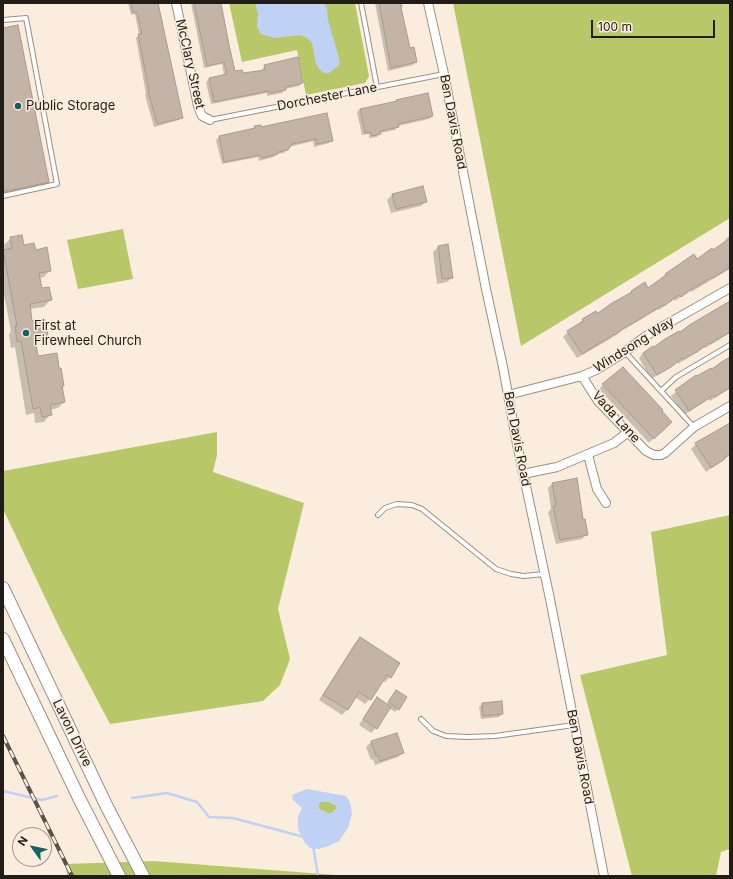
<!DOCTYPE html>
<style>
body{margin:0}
#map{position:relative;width:733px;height:879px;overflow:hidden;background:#faedde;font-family:Inter,sans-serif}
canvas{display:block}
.frame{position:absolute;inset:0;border:4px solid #211c17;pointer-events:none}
.north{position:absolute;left:12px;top:827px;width:40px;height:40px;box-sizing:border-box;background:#faedde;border:1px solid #a3998e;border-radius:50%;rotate:303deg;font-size:11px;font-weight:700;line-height:16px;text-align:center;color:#211c17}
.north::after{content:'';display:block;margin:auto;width:14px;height:18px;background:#156361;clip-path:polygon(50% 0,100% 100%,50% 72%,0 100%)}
.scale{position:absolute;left:591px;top:20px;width:124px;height:18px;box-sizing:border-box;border:2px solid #211c17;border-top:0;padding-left:5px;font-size:12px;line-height:14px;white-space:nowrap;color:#211c17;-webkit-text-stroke:3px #faedde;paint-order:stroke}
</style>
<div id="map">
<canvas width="733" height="879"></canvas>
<div class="frame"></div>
<div class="north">N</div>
<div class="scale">100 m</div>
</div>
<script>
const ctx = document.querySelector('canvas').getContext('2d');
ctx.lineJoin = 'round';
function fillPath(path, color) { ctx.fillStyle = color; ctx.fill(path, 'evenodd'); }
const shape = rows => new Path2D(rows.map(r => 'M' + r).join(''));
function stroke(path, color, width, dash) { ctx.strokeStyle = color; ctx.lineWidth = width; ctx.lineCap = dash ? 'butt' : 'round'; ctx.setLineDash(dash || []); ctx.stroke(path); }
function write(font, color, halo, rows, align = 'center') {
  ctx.font = font + ' Inter,sans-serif'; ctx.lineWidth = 3; ctx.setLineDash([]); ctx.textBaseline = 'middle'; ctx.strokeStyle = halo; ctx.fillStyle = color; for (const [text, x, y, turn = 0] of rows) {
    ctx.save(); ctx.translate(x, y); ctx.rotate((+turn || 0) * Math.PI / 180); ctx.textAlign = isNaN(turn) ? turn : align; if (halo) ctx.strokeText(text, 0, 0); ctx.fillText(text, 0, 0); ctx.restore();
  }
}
fillPath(shape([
 [229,3,355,3,369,76,365,83,306,95,297,50,242,62],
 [453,3,730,3,730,218,521,346],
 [123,229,133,279,78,289,67,240],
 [217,432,217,455,213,472,304,503,278,609,290,659,280,685,263,701,110,724,61,631,3,509,3,471],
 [730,515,730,849,721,852,716,876,632,876,580,675,667,655,651,532],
 [320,802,329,802,336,805,337,808,332,813,327,813,319,809,318,805],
 [154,861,349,876,67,876,66,864]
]), '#b8c869');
fillPath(shape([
 [255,3,324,3,327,8,328,20,339,58,340,62,338,66,329,73,324,73,320,70,316,64,312,43,307,38,303,36,299,35,274,38,261,34,257,27,258,14],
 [307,789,346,796,350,802,352,814,348,828,339,841,329,846,319,849,310,848,305,843,298,829,298,817,302,808,293,800,292,795],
 [320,802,329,802,336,805,337,808,332,813,327,813,319,809,318,805]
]), '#bfd1f4');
fillPath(shape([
 [128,3,158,3,182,117,179,120,154,127,145,95,146,94,136,38,139,35,135,14,131,15],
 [191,3,220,3,235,72,242,75,262,71,262,69,265,66,302,83,299,86,285,89,282,93,267,96,267,93,211,104,206,82,209,79,224,76,222,64,204,68],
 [375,3,402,3,403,6,401,9,409,49,416,62,413,65,388,71],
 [3,29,48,182,41,188,3,197],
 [397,101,432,116,429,119,398,126,395,130,380,133,377,137,369,138,369,134,362,135,357,112,360,109,395,103],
 [255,127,261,128,332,140,329,143,314,147,313,141,289,147,284,153,277,154,274,157,259,161,258,157,222,164,216,140,219,137,253,130],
 [392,195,426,201,421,206,391,213,387,200],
 [730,235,730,269,691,292,690,290,675,301,674,299,659,310,658,309,625,329,625,328,610,339,577,358,563,337,568,332,583,320,597,315,632,292,648,289,665,275,693,255,696,260,713,251,726,242,725,240],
 [11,238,23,246,35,251,50,270,44,277,39,278,41,290,50,300,44,307,29,309,32,322,47,335,41,342,35,343,38,357,59,369,63,385,62,387,64,402,58,408,50,410,50,415,44,422,35,423,34,413,26,415,15,347,11,348,9,334,11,332,3,289,3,252,5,251,4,245],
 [438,247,452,278,447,282,437,284,433,252],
 [730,303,730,333,705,348,704,347,691,356,678,364,677,362,665,371,651,379,639,358,643,353,654,349],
 [730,358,730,388,710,401,709,399,684,415,671,396,696,376,697,378,712,370],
 [603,385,660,411,670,422,649,443,599,389],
 [730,423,730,455,706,472,691,449,696,444],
 [552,484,582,521,587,534,582,539,556,544,548,512,551,509,548,488],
 [360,639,390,677,385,682,382,680,370,699,365,704,355,697,347,710,342,715,319,700,355,643],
 [396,691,398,709,395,712,389,708,376,728,371,733,359,725,372,704,377,699,386,705],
 [482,704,502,714,499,717,481,719,479,707],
 [396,734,402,753,398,757,375,765,373,759,371,760,366,747,371,742]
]), '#0003');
stroke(shape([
 [3,791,42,800,57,796],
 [132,798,167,793,197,802,209,817,233,818,304,837],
 [313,845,318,876]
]), '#bfd1f4', 2.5);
const building = shape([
 [131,3,158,3,183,118,157,124,148,91,149,91,138,34,142,34,137,12,133,13,131,3],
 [194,3,221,3,229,45,235,71,242,70,243,73,265,70,264,65,298,57,303,83,285,87,286,90,270,93,269,91,214,102,209,78,227,74,224,62,207,66,194,3],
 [379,3,400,3,410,48,414,47,417,62,391,68,379,3],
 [18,25,49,182,3,192,3,28,18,25],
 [428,93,433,116,398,124,399,127,380,131,381,134,372,136,371,132,365,133,360,109,397,101,396,100,428,93],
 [327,113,333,141,317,144,316,139,292,144,288,150,278,152,278,154,262,158,261,155,224,162,219,136,255,128,254,126,261,125,261,127,327,113],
 [423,186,427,202,396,209,392,194,423,186],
 [22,235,24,245,34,243,36,250,47,247,51,271,39,273,42,288,49,287,52,300,30,304,32,321,45,319,48,335,35,338,38,356,57,353,59,368,61,368,64,386,62,386,65,402,50,405,52,415,42,417,40,407,33,409,21,341,17,342,15,326,17,326,3,250,12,248,10,237,22,235],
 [730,238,730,267,713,278,712,277,696,287,696,286,681,297,679,295,664,306,663,305,630,325,630,324,615,335,615,334,582,354,567,331,583,321,582,319,596,311,598,313,612,303,632,292,631,291,645,282,648,288,666,275,665,274,694,254,697,259,712,248,713,250,730,238],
 [448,244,453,278,442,279,438,246,448,244],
 [730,301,730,332,710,344,709,343,697,352,683,359,682,358,671,367,657,375,643,353,653,346,654,347,665,339,679,331,680,332,691,324,730,301],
 [730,357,730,388,715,397,714,395,689,411,675,390,696,375,697,376,711,368,712,369,723,361,730,357],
 [623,367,663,410,662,411,672,422,654,439,602,384,623,367],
 [730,423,730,454,724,458,725,459,711,468,695,443,730,423],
 [577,478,583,519,585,519,588,535,560,540,553,506,556,506,552,483,577,478],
 [360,637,400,663,391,678,387,675,371,700,359,692,348,710,323,695,360,637],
 [396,690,407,697,399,710,388,702,396,690],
 [377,697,391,707,377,729,363,719,377,697],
 [502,701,503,714,483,716,482,703,502,701],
 [397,733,404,753,380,761,378,755,376,756,371,741,397,733]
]);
fillPath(building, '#c4b4a8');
stroke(building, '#a99a8e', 1);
const service = shape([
 [361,3,377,87],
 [3,20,26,18,57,184,3,196],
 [210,120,444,74],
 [625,352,694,427],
 [661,391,676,377,730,345],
 [378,515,385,508,397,504,412,505,422,509,496,569,511,574,524,576,544,574],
 [421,719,433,731,446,736,468,737,495,736,574,725]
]);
const minor = shape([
 [176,3,198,106,202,116,210,120],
 [428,3,444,74,486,289,503,367,517,444,550,599,604,876],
 [582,376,598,401,646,451,654,455,661,455,665,453,694,427,730,406],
 [508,395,582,376,596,370,622,354,646,336,730,288],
 [588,455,597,489,606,503],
 [523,474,557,467,614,443,628,432]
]);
const primary = shape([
 [3,588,106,805,143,876],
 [3,639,80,800,119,876]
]);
stroke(service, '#9b8f81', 6);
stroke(minor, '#9b8f81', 10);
stroke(primary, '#9b8f81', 14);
stroke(service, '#fff', 4);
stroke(minor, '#fff', 8);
stroke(primary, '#fff', 12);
const rail = shape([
 [3,736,72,876]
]);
stroke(rail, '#59524a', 4);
stroke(rail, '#faedde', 2.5, [8]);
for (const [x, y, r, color] of [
 [18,106,4,"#156361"],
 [26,333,4,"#156361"]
]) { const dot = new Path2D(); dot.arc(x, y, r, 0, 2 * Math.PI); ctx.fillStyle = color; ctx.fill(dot); stroke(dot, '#faedde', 1.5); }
write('13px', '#211c17', '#faedde', [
 ["McClary Street",190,64,77],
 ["Dorchester Lane",327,97,-11],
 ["Ben Davis Road",453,122,79],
 ["Windsong Way",634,345,-32],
 ["Vada Lane",616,417,48],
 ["Ben Davis Road",517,439,79],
 ["Lavon Drive",72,733,64],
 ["Ben Davis Road",580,757,79]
]);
write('13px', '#211c17', '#faedde', [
 ["Public Storage",26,106],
 ["First at",34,326],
 ["Firewheel Church",34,341]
], 'left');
</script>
